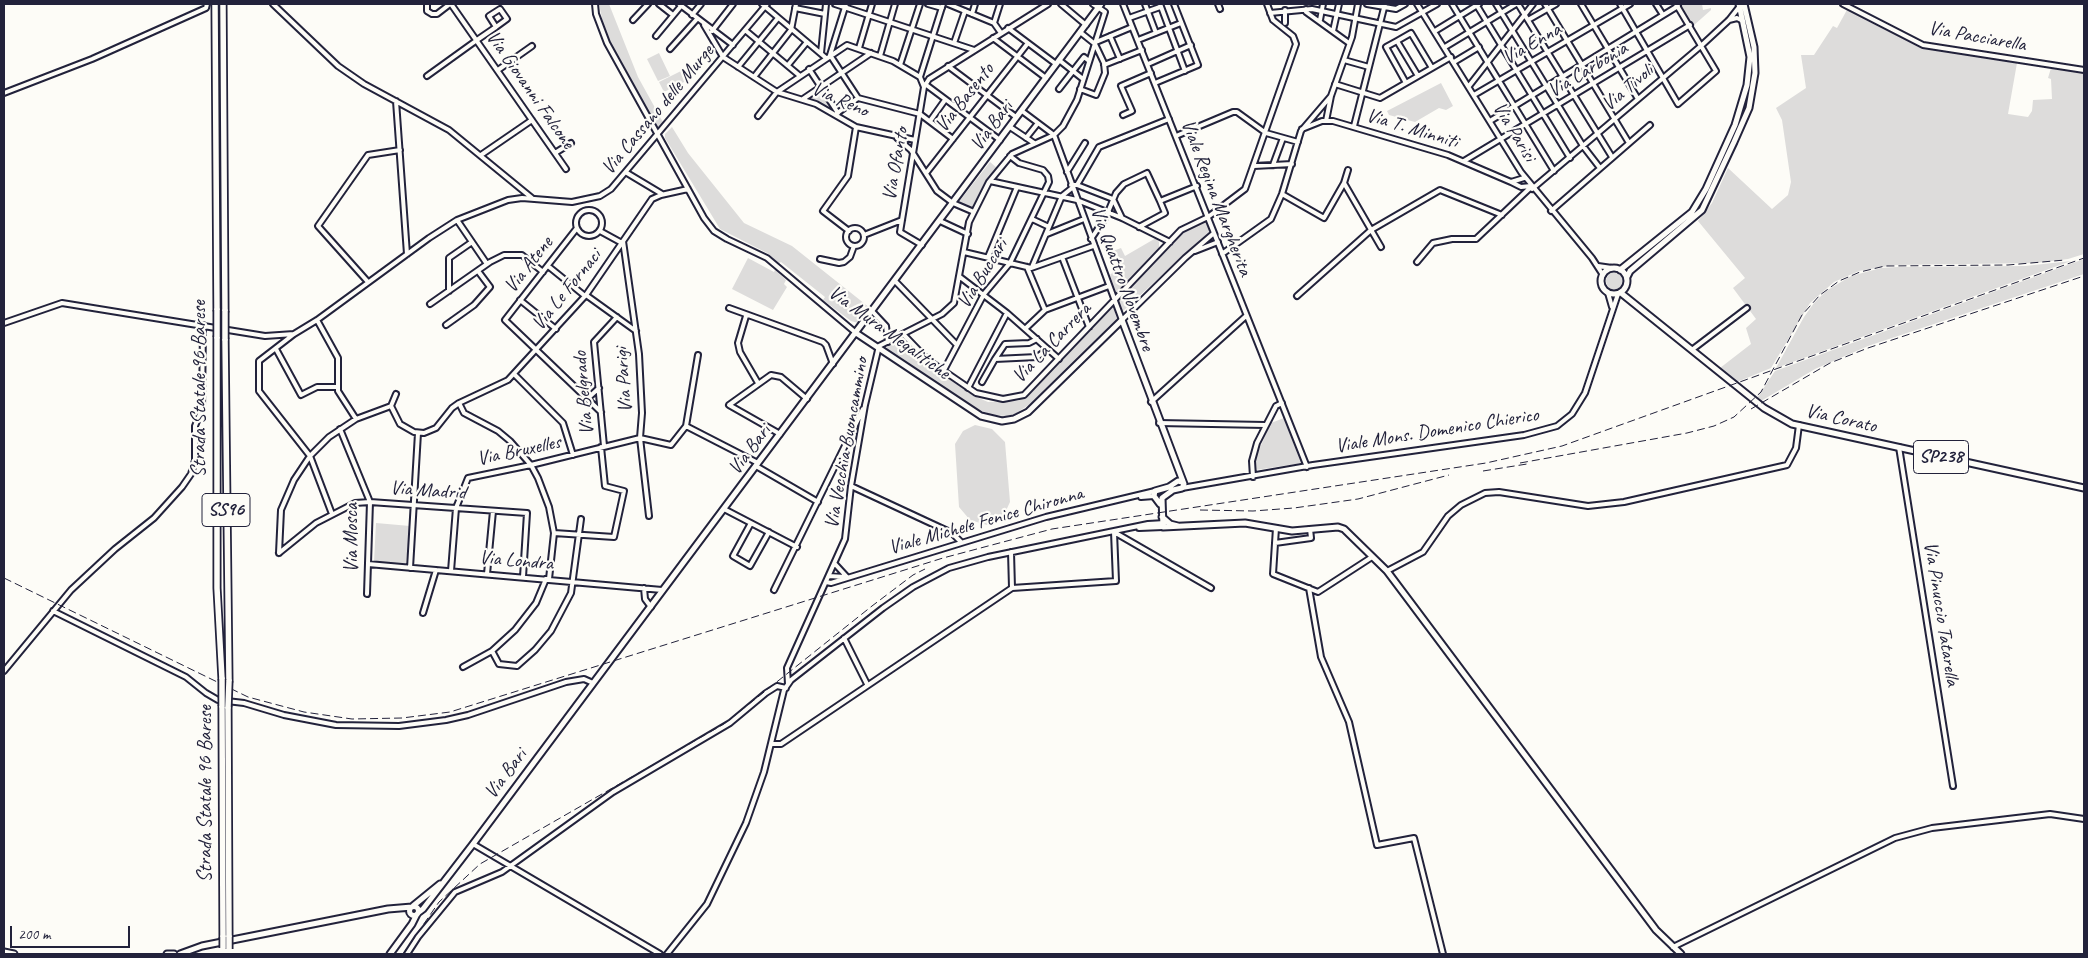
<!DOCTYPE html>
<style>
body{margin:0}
#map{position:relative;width:2088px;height:958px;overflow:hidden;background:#fdfcf7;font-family:Caveat,sans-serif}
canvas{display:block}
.frame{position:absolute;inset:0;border:5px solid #22223b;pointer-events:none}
.scale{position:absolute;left:10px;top:926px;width:120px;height:22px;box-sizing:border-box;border:2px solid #22223b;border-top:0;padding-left:6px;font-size:15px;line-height:18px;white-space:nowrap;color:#22223b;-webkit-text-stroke:4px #fdfcf7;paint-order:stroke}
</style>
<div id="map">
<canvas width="2088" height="958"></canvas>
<div class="frame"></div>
<div class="scale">200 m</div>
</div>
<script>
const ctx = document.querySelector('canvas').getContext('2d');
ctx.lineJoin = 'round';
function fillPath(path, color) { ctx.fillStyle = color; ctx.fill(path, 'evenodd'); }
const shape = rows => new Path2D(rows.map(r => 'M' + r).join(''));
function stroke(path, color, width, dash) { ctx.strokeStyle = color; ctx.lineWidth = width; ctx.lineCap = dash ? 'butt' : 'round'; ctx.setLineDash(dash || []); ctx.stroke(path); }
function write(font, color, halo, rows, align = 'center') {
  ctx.font = font + ' Caveat,sans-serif'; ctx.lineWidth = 4.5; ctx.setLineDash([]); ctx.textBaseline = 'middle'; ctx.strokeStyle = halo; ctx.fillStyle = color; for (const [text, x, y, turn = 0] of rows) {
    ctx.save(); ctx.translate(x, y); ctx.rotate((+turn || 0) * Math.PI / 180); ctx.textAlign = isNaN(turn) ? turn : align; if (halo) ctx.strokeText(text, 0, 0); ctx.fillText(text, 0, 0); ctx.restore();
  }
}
fillPath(shape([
 [599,4,609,4,638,77,664,124,660,128,656,127,605,33],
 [1679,4,1702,4,1703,10,1711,8,1711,10,1693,26],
 [1848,8,1866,20,1924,47,2017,63,2008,114,2028,117,2032,111,2033,100,2052,99,2051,79,2048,78,2051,68,2084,71,2084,254,2068,259,2036,263,1894,265,1859,271,1834,282,1810,303,1771,368,1737,382,1720,368,1751,344,1746,328,1756,319,1733,288,1745,278,1698,221,1712,203,1728,168,1772,209,1788,195,1791,182,1782,120,1776,108,1806,88,1801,55,1814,55,1833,26,1837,28],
 [659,53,670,76,658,81,647,59],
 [681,71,686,81,664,92,659,82],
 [1441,83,1453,106,1446,110,1439,108,1415,122,1389,115,1387,111],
 [821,90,834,109,808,99],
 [672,127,688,153,744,223,792,246,870,308,858,323,851,321,823,300,825,297,781,262,779,263,767,253,720,229,665,138,665,134],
 [990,162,997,168,973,209,958,203],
 [1206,220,1211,230,1122,312,1118,301,1183,232],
 [1156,238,1159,242,1159,248,1116,292,1110,275,1119,266,1113,251,1121,248,1125,256],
 [748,258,774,272,775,270,786,280,784,284,787,287,773,310,732,289],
 [2084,259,2084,274,1868,346,1815,369,1761,401,1757,398,1775,371],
 [2071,261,1776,368,1804,317,1814,303,1826,291,1851,276,1881,268,1897,267,2025,266],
 '1606 281a9 9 0 1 1 18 0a9 9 0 1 1-18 0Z',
 [1113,305,1117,319,1033,402,1015,414,1007,416,992,415,975,408,887,348,887,345,902,337,938,371,972,395,988,402,1018,401,1031,392],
 [1284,418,1302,463,1256,470,1255,459,1271,423],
 [975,425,992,429,1005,442,1010,502,1003,517,987,525,970,520,959,507,955,444,963,431],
 [376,523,410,526,406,564,374,562]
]), '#dddcdb');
const minor = shape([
 [273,4,338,66,364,84,449,130,532,198],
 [427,4,427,11,432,14,437,14,450,4],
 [451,4,566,169],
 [595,4,596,14,607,43,704,218,714,231,727,239,767,258,856,333],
 [659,4,673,15],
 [679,4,733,45],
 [762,4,826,58],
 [835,4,974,50],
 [846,4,830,55,858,98,920,114,953,139],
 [928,4,942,8],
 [948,4,994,23,1001,33],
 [1061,4,1086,25],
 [1123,4,1307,467],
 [1145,4,1156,33],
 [1160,4,1185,71],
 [1218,4,1220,9],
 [1367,4,1396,9,1405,4],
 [1417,4,1521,172,1592,258,1603,275],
 [1452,4,1554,171],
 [1476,4,1570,158],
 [1496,4,1583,146,1600,168],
 [1518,4,1612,157],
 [1545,4,1629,143],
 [1581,4,1638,99],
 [1620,4,1678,104,1716,71,1676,4],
 [1656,4,1663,15],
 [1843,4,1923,45,2084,70],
 [795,8,825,14],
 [1306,9,1306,12,1349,43],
 [1285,10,1285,23],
 [1270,13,1312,9,1396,27,1437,4],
 [972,14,975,4],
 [692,15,701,4],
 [1129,18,1160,7],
 [633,20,648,4],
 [1320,20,1323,4],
 [1528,20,1556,4],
 [1729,20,1737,18,1743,21],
 [994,23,1000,4],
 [704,25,723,57,777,92,816,104,856,127,915,140],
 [1008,28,1056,64],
 [745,30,800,76],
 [712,31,733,4],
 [1333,31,1339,4],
 [1435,31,1479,4],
 [1080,32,1095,44,1104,63,1105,73,1096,95,1080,89],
 [656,36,681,6],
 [1110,36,1120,59],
 [993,38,1046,78],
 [1138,40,1181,23],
 [1397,41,1418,76],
 [1096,42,1132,27],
 [954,43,965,11],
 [1445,47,1516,4],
 [859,48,872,4],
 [670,49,697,19],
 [821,53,826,4],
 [880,56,895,4],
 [1059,60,1083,79],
 [1344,60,1369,67],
 [1454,62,1479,47],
 [1148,64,1191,45],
 [788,65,807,42],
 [900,65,920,4],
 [1104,65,1142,50],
 [948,66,1016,117],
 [738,67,778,18],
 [809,69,838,113],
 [498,70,532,46],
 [427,76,477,40,496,27,507,19,500,9,489,16,496,27],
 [754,77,791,30,796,4],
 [920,77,924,87,900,232,922,245],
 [920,77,943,4],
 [1155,83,1198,65,1174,4],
 [1406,83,1386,47,1397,41,1411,33,1432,68],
 [925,84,1000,140],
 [1335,84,1380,98,1451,57],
 [1469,86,1533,4],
 [924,87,929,79,1048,4],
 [1059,89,1084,57,1089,61],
 [4,93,92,59,206,8,207,4],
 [1474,95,1630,4],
 [803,99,871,53],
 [396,101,407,254],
 [1022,111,1054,135,1122,320,1185,258,1214,233],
 [836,114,858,98],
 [1123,115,1132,111,1121,86,1151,73],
 [758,116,777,92,847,45,893,61,920,77],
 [930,121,945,100],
 [1326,121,1331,96,1352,37,1358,4],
 [1490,121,1678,6],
 [1354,126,1385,4],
 [1010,127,1034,143],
 [1302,129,1322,121,1333,121,1448,155,1511,182],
 [1176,136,1233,112,1237,112,1266,133,1298,142],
 [897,138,911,150,937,191,953,203,974,212],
 [1026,138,1038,123],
 [555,153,571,143],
 [481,155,532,120],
 [1464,161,1690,25],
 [1273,165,1283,138],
 [1254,166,1292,164],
 [927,172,1028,43],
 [1067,172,1085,143],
 [627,173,662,194],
 [1524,178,1511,182,1521,187,1531,186],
 [990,181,1077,200,1122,218,1170,242],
 [1344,183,1381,247],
 [1071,185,1077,185,1113,199,1122,218],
 [1077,185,1099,147,1169,119],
 [1532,189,1702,45,1729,20,1740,6],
 [1282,194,1324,218,1344,183,1348,170],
 '576 223a13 13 0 1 1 26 0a13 13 0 1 1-26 0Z',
 [1551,211,1650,125],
 [1108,212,1116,193,1124,184,1147,173,1160,201,1197,186],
 [1032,219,1049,227],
 [457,220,487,264],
 [940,221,968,234],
 [1139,227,1165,213,1160,201],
 '846 237a9 9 0 1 1 18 0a9 9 0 1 1-18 0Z',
 [577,228,505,320,601,412],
 [600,231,622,243],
 [849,231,823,211,848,176,856,127],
 [1047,234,1084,219],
 [864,235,902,220],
 [1091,239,1109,212],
 [623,241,639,354,642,413,640,438,649,516],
 [1195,251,1218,242],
 [964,252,1031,268,1093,246],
 [1222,254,1271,219,1282,194,1301,131,1331,96],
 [988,257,1017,187],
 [1062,257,1089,327],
 [820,259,839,263,844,262,850,257,854,246],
 [1417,262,1433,243,1452,239,1476,239,1531,187],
 [548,266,585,296],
 [1598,266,1612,268],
 [1027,267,1045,310],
 [1032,267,1062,196,1072,188],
 [960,277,1007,313,1059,359],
 [895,281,957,345],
 [368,282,318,226,368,155,400,150],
 [449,291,449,258,472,242],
 [1608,293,1612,307],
 [586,295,636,331],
 [1297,296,1371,230,1440,190,1502,215],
 [520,300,556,329],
 [430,304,490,262,504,255,522,255,543,272],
 [729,308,823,342,826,345,833,364],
 [872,311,886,326,888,342],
 [746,316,738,343,740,352,758,383],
 [317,320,338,358,338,391,356,419],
 [4,323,62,303,265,336,294,334,317,320,429,238,457,220,508,200,522,198,572,202,600,196,611,189,767,4],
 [446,325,474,305,490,287,478,271],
 [1026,328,1045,310,1109,286],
 [294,334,259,361,259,391,310,456,332,514],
 [903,334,928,360,976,393,1003,399,1024,395,1181,230,1208,217,1245,189,1296,44,1293,36,1273,20,1267,4],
 [276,349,301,395,317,387,338,387],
 [1693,349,1747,308],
 [995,359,1005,344,1029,343,1037,339],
 [944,370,984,294,1010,263,1049,182,1048,176,1043,170,1019,163,1010,156],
 [515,375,563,423,573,455],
 [982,382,995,359,1037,357,1048,349],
 [968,388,1007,313],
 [396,394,391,406,400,424,414,432,424,433,436,428,452,408,459,403,508,380,586,295,652,199,661,195,688,189],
 [587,399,599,388],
 [1151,402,1246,316],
 [459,403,464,413,498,431,510,441,531,465,538,478,549,507,554,533,549,579],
 [1159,423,1265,425],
 [686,426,698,355],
 [340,429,370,502,367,594],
 [780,434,729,405,771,375,781,377,807,399],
 [604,446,594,342,617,317],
 [1899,447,1953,786],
 [756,466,818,502],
 [1253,477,1252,461,1257,443,1276,406,1282,403],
 [851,486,952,533,961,542],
 [1182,488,1313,465,1524,435,1557,426,1572,414,1585,393,1618,294],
 [1141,497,1154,496],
 [724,509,797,547],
 [751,523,733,556,750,566,769,532],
 [1139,528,1163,527],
 [1276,528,1273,574,1318,592,1372,557],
 [1114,532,1211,588],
 [554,533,614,537,624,491,605,486,601,447],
 [1275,543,1311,538,1310,529],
 [279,553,316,523,355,503,370,502,527,513,523,577],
 [279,553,281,510,294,480,310,456,329,437,356,419,391,406],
 [368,564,662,590],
 [835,564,847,577],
 [410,568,418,433],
 [451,571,456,508,468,478,531,465,640,438,671,445,686,426,758,463],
 [1387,571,1423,552,1448,516,1461,505,1485,493,1499,492,1588,506,1624,502,1787,465,1796,448,1799,425],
 [487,574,493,511],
 [829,576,845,577],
 [826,582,831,583,1046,517,1155,491],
 [644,588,645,599,651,607],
 [1012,588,1116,581,1114,532],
 [1309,588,1321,657,1349,722,1377,845,1414,838,1443,954],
 [774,590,863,409],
 [53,611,186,677,206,693,218,700,244,703,284,715,336,725,399,726,446,720,468,715,566,682,584,679,593,683],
 [423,613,436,570],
 [844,638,867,684],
 [492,651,499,664,517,666,535,650,551,631,571,593,581,519],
 [463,667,492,651,515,630,536,603,546,579],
 [4,671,71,590,115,549,154,518,182,487,191,474,195,460,195,426,202,409,203,325],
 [788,684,787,668,845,539,851,486,865,405,879,346,942,314,954,303,969,222,989,182,1012,154,1054,135,1063,126,1077,100,1105,12,1093,4],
 [772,744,781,744,1012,588,1011,552],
 [473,844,660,954],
 [1673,947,1895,838,1932,828,2050,814,2084,819],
 [407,954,418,937,455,892,502,872,613,792,730,723,766,693,777,686,786,688],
 [667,954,707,904,746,823,764,772,784,690,791,680,883,608,913,587,949,568,988,557,1148,524,1165,523]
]);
const major = shape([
 '1601 281a13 13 0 1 1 26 0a13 13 0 1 1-26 0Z',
 [1620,270,1692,212,1706,189,1735,125,1747,85,1750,57,1739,4],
 [1627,277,1630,271,1702,210,1734,142,1749,108,1755,73,1754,47,1744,4],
 [1621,293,1764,408,1792,424,2084,488],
 [856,333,981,416,1002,421,1014,419,1028,412,1122,320,1184,484,1182,488,1173,490,1162,498,1163,527,1245,523,1292,531,1338,527,1344,529,1387,571,1656,930,1681,954],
 [1160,504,1154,496,1155,491,1169,487,1178,481,1182,482],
 [1162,517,1170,524,1178,526],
 [413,906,440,884],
 '409.5 911a4.5 4.5 0 1 1 9 0a4.5 4.5 0 1 1-9 0Z',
 [419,912,423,909,473,844,1101,4],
 [4,952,14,954],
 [167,954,174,954],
 [180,954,202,946,388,909,412,907],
 [390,954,412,924,417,914]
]);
const highway = shape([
 [215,4,217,310],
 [223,4,225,311],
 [217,337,217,588,222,679],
 [225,339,229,681],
 [222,706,223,937],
 [228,707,229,937]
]);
stroke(minor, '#22223b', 8);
stroke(major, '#22223b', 9);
stroke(highway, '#22223b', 9);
stroke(minor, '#fdfcf7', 4);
stroke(major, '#fdfcf7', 5);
stroke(highway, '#fdfcf7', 5.5);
stroke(shape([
 [1751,409,1830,363,1868,348,2084,276],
 [1520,463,1687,433,1714,426,1734,417,1761,392,1802,315,1820,295,1839,281,1860,272,1885,266,2008,265,2065,260],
 [1483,471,1527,464],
 [1200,510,1253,511,1294,508,1358,499,1449,475],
 [4,578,248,697,304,712,352,719,402,718,450,712,943,558,1052,529,1486,463,1562,446,2084,258],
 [403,954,439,902,480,864,724,724,872,606,913,575,925,569]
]), '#22223b', 1, [8, 4]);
const highwayBridge = shape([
 [217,310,217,337],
 [225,311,225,339],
 [222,706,222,679],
 [228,707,229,681],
 [223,937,223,948],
 [229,937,229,949]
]);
stroke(highwayBridge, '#22223b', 9, []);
stroke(highwayBridge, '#fdfcf7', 5.5);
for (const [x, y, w] of [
 [1941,457,55],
 [226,510,48]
]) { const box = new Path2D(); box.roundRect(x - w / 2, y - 16.5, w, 33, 4); ctx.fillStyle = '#fdfcf7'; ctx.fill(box); stroke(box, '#22223b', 1); }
write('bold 19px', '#22223b', null, [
 ["SP238",1941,457],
 ["SS96",226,510]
]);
write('20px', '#22223b', '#fdfcf7', [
 ["Via Pacciarella",1977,37,10],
 ["Via Enna",1532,44,-30],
 ["Via Carbonia",1588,70,-31],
 ["Via Tivoli",1628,88,-40],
 ["Via Giovanni Falcone",530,90,55],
 ["Via Basento",965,98,-52],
 ["Via Reno",840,100,24],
 ["Via Cassano delle Murge",658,110,-50],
 ["Via Bari",992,126,-53],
 ["Via T. Minniti",1412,129,17],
 ["Via Parisi",1514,132,59],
 ["Via Ofanto",896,164,-80],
 ["Viale Regina Margherita",1216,198,69],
 ["Via Atene",529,265,-52],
 ["Via Buccari",983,274,-58],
 ["Via Quattro Novembre",1122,279,70],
 ["Via Le Fornaci",567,290,-51],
 ["Via Mura Megalitiche",889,333,36],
 ["Via La Carrera",1052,343,-46],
 ["Via Parigi",624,380,-94],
 ["Strada Statale 96 Barese",200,389,-90],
 ["Via Belgrado",584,393,-95],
 ["Via Corato",1841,419,13],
 ["Viale Mons. Domenico Chierico",1437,431,-9],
 ["Via Vecchia Buoncammino",847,443,-80],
 ["Via Bari",750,450,-53],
 ["Via Bruxelles",519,451,-12],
 ["Via Madrid",428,491,4],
 ["Viale Michele Fenice Chironna",986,521,-16],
 ["Via Mosca",352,538,-90],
 ["Via Londra",516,561,5],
 ["Via Pinuccio Tatarella",1941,614,81],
 ["Via Bari",506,774,-53],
 ["Strada Statale 96 Barese",206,794,-90]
]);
</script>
